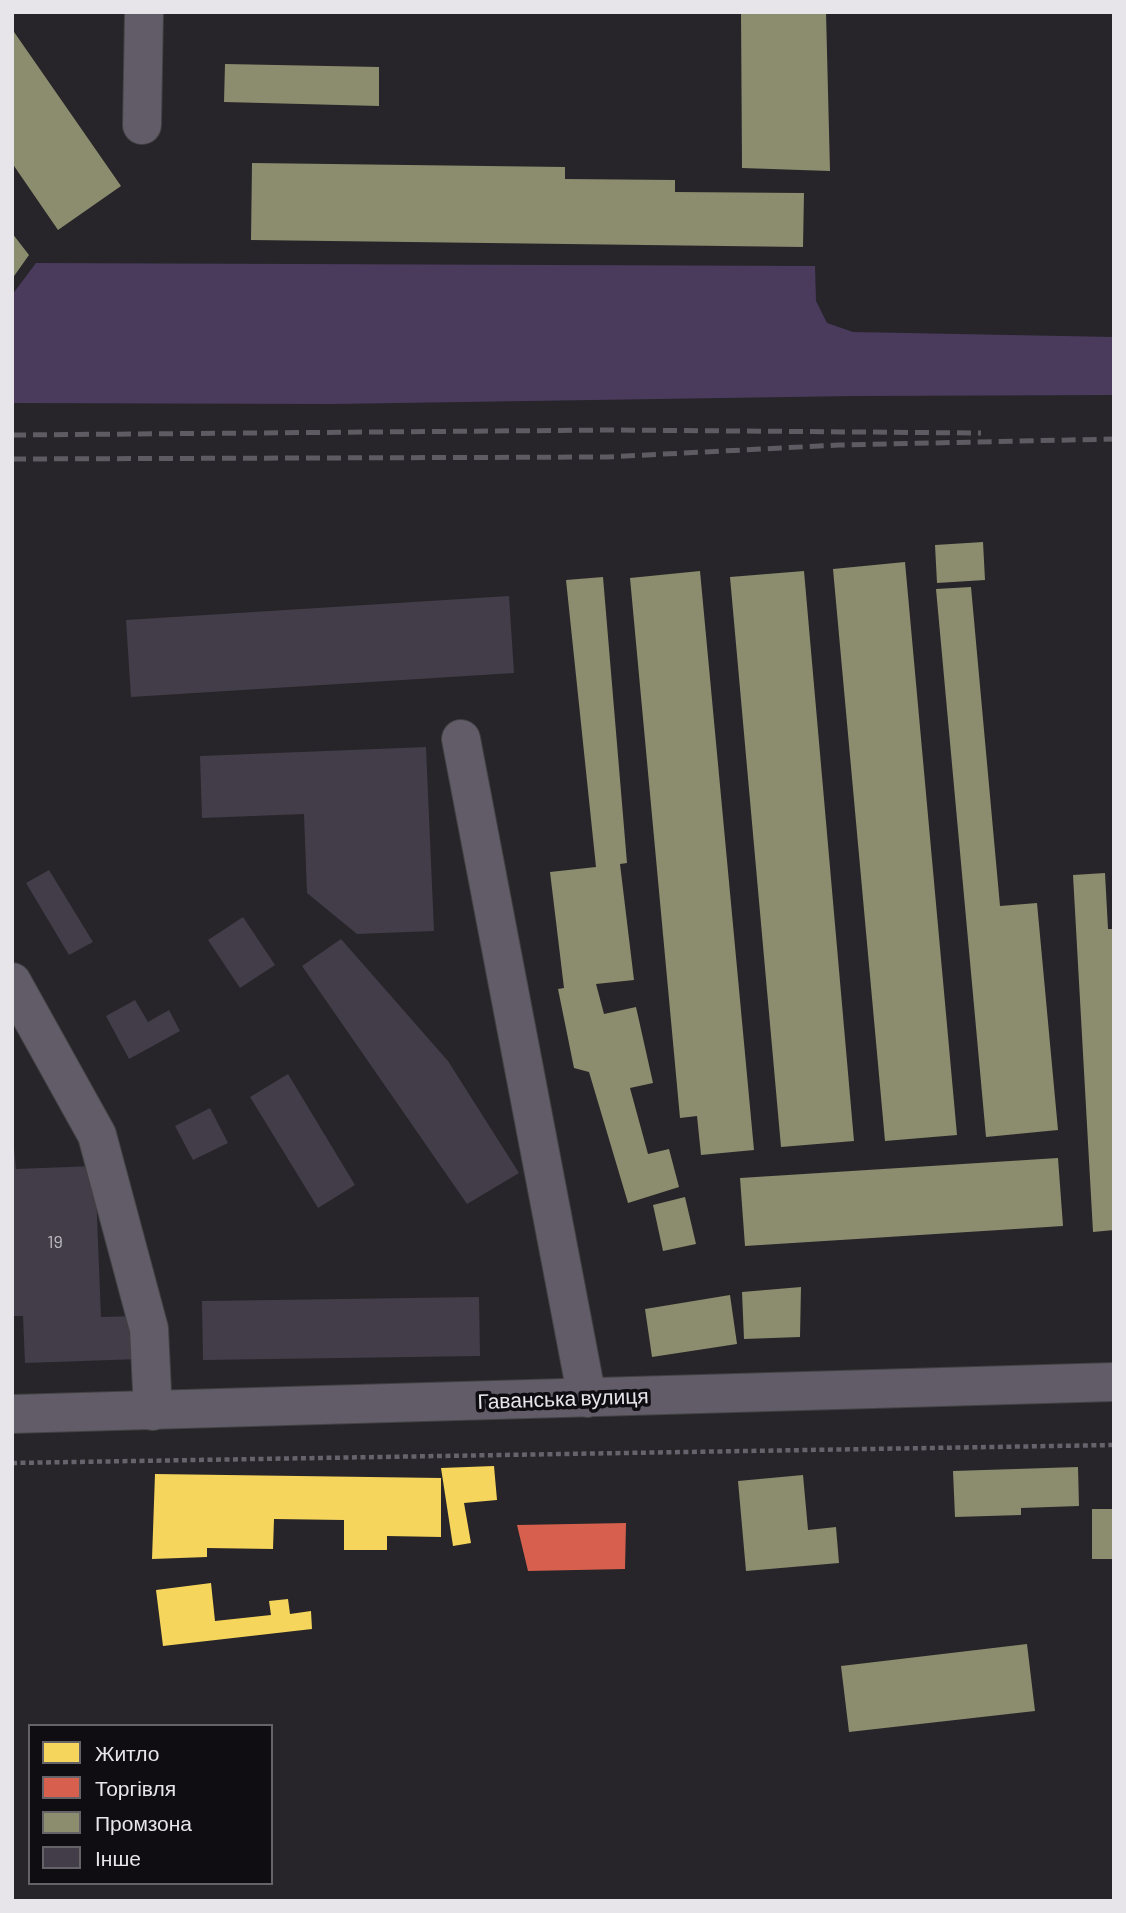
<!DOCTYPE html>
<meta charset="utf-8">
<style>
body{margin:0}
#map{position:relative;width:1126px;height:1913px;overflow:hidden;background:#272529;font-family:Barlow,sans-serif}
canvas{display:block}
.frame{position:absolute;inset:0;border:14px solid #e7e5ea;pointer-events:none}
.legend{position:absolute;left:28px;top:1724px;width:245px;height:161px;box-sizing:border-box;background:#0f0d11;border:2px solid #656368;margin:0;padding:9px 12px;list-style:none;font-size:21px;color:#e7e5ea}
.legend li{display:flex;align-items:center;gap:14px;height:35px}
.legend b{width:35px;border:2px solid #656368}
</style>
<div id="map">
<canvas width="1126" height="1913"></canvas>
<div class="frame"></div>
<ul class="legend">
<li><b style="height:19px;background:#f6d55c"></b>Житло</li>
<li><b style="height:19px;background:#d6604d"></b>Торгівля</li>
<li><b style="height:19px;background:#8c8c6e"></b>Промзона</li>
<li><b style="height:19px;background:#423d49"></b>Інше</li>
</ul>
</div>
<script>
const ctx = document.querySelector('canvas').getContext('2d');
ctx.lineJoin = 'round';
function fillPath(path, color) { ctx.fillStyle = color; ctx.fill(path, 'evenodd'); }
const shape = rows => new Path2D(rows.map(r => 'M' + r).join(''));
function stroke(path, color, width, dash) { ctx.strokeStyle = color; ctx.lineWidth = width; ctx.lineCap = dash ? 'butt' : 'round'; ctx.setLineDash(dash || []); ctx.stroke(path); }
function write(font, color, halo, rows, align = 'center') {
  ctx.font = font + ' Barlow,sans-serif'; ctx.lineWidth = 7; ctx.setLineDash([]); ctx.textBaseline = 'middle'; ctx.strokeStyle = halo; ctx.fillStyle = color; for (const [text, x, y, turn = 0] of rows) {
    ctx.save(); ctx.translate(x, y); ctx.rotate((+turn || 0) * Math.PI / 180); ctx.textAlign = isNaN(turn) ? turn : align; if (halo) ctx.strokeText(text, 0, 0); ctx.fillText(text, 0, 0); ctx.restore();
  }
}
fillPath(shape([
 [36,263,815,266,816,301,827,323,853,332,1114,337,1114,395,854,396,332,404,12,403,12,295]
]), '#4a3b5d');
fillPath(shape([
 [494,1466,497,1500,464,1503,471,1543,453,1546,441,1468],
 [155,1474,441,1478,441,1537,387,1536,387,1550,344,1550,344,1520,274,1519,273,1549,207,1548,207,1557,152,1559],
 [211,1583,215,1621,271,1615,269,1601,288,1599,290,1614,311,1611,312,1629,163,1646,156,1590]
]), '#f6d55c');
fillPath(shape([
 [626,1523,625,1569,528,1571,517,1525]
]), '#d6604d');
fillPath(shape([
 [741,12,826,12,830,171,742,168],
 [12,29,121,186,58,230,12,163],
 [225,64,379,67,379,106,224,102],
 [252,163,565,167,565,179,675,180,675,192,804,193,803,247,251,240],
 [12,233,29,255,12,279],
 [983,542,985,580,937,583,935,545],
 [905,562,957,1135,885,1141,833,569],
 [700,571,754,1150,701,1155,697,1116,680,1118,630,578],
 [804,571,854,1141,781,1147,730,577],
 [603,577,627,863,620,864,634,980,596,984,604,1014,636,1007,653,1083,630,1088,648,1154,669,1149,679,1187,628,1203,589,1072,574,1068,558,989,564,988,550,872,596,867,566,580],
 [971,587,1000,906,1037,903,1058,1130,986,1137,936,589],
 [1105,873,1108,929,1114,929,1114,1230,1093,1232,1073,875],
 [1058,1158,1063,1226,745,1246,740,1178],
 [685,1197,696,1244,663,1251,653,1205],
 [801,1287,800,1337,744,1339,742,1292],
 [730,1295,737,1344,652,1357,645,1309],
 [1078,1467,1079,1506,1021,1508,1021,1515,955,1517,953,1471],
 [803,1475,808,1530,836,1527,839,1563,746,1571,738,1481],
 [1092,1509,1114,1509,1114,1559,1092,1559],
 [1027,1644,1035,1711,849,1732,841,1666]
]), '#8c8c6e');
fillPath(shape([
 [509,596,514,673,131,697,126,620],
 [426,747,434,931,357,934,307,893,304,814,202,818,200,756],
 [49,870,93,942,69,955,26,883],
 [243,917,275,965,240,988,208,940],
 [341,939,448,1061,519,1173,467,1204,302,966],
 [135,1000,148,1022,169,1010,180,1031,129,1059,106,1016],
 [288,1074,355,1185,318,1208,250,1097],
 [210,1108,228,1143,193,1160,175,1126],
 [12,1127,16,1169,95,1166,101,1317,139,1316,140,1359,25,1363,23,1316,12,1316],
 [479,1297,480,1356,203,1360,202,1301]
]), '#423d49');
const minor = shape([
 [142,125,144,12],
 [461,739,587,1398],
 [12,982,97,1135,149,1329,153,1411],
 [12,1414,1114,1382]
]);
stroke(minor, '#424143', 40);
stroke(shape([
 [12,1463,1114,1445]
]), '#67626b', 4.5, [5, 3.5]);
stroke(minor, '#615c68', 38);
stroke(shape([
 [12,435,614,430,981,433],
 [12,459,607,457,839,445,1114,439]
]), '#5e5b62', 5, [14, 7]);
write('18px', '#bebbc2', null, [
 ["19",55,1242]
]);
write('21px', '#e7e5ea', '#0f0d11', [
 ["Гаванська вулиця",563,1399,-2]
]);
</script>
